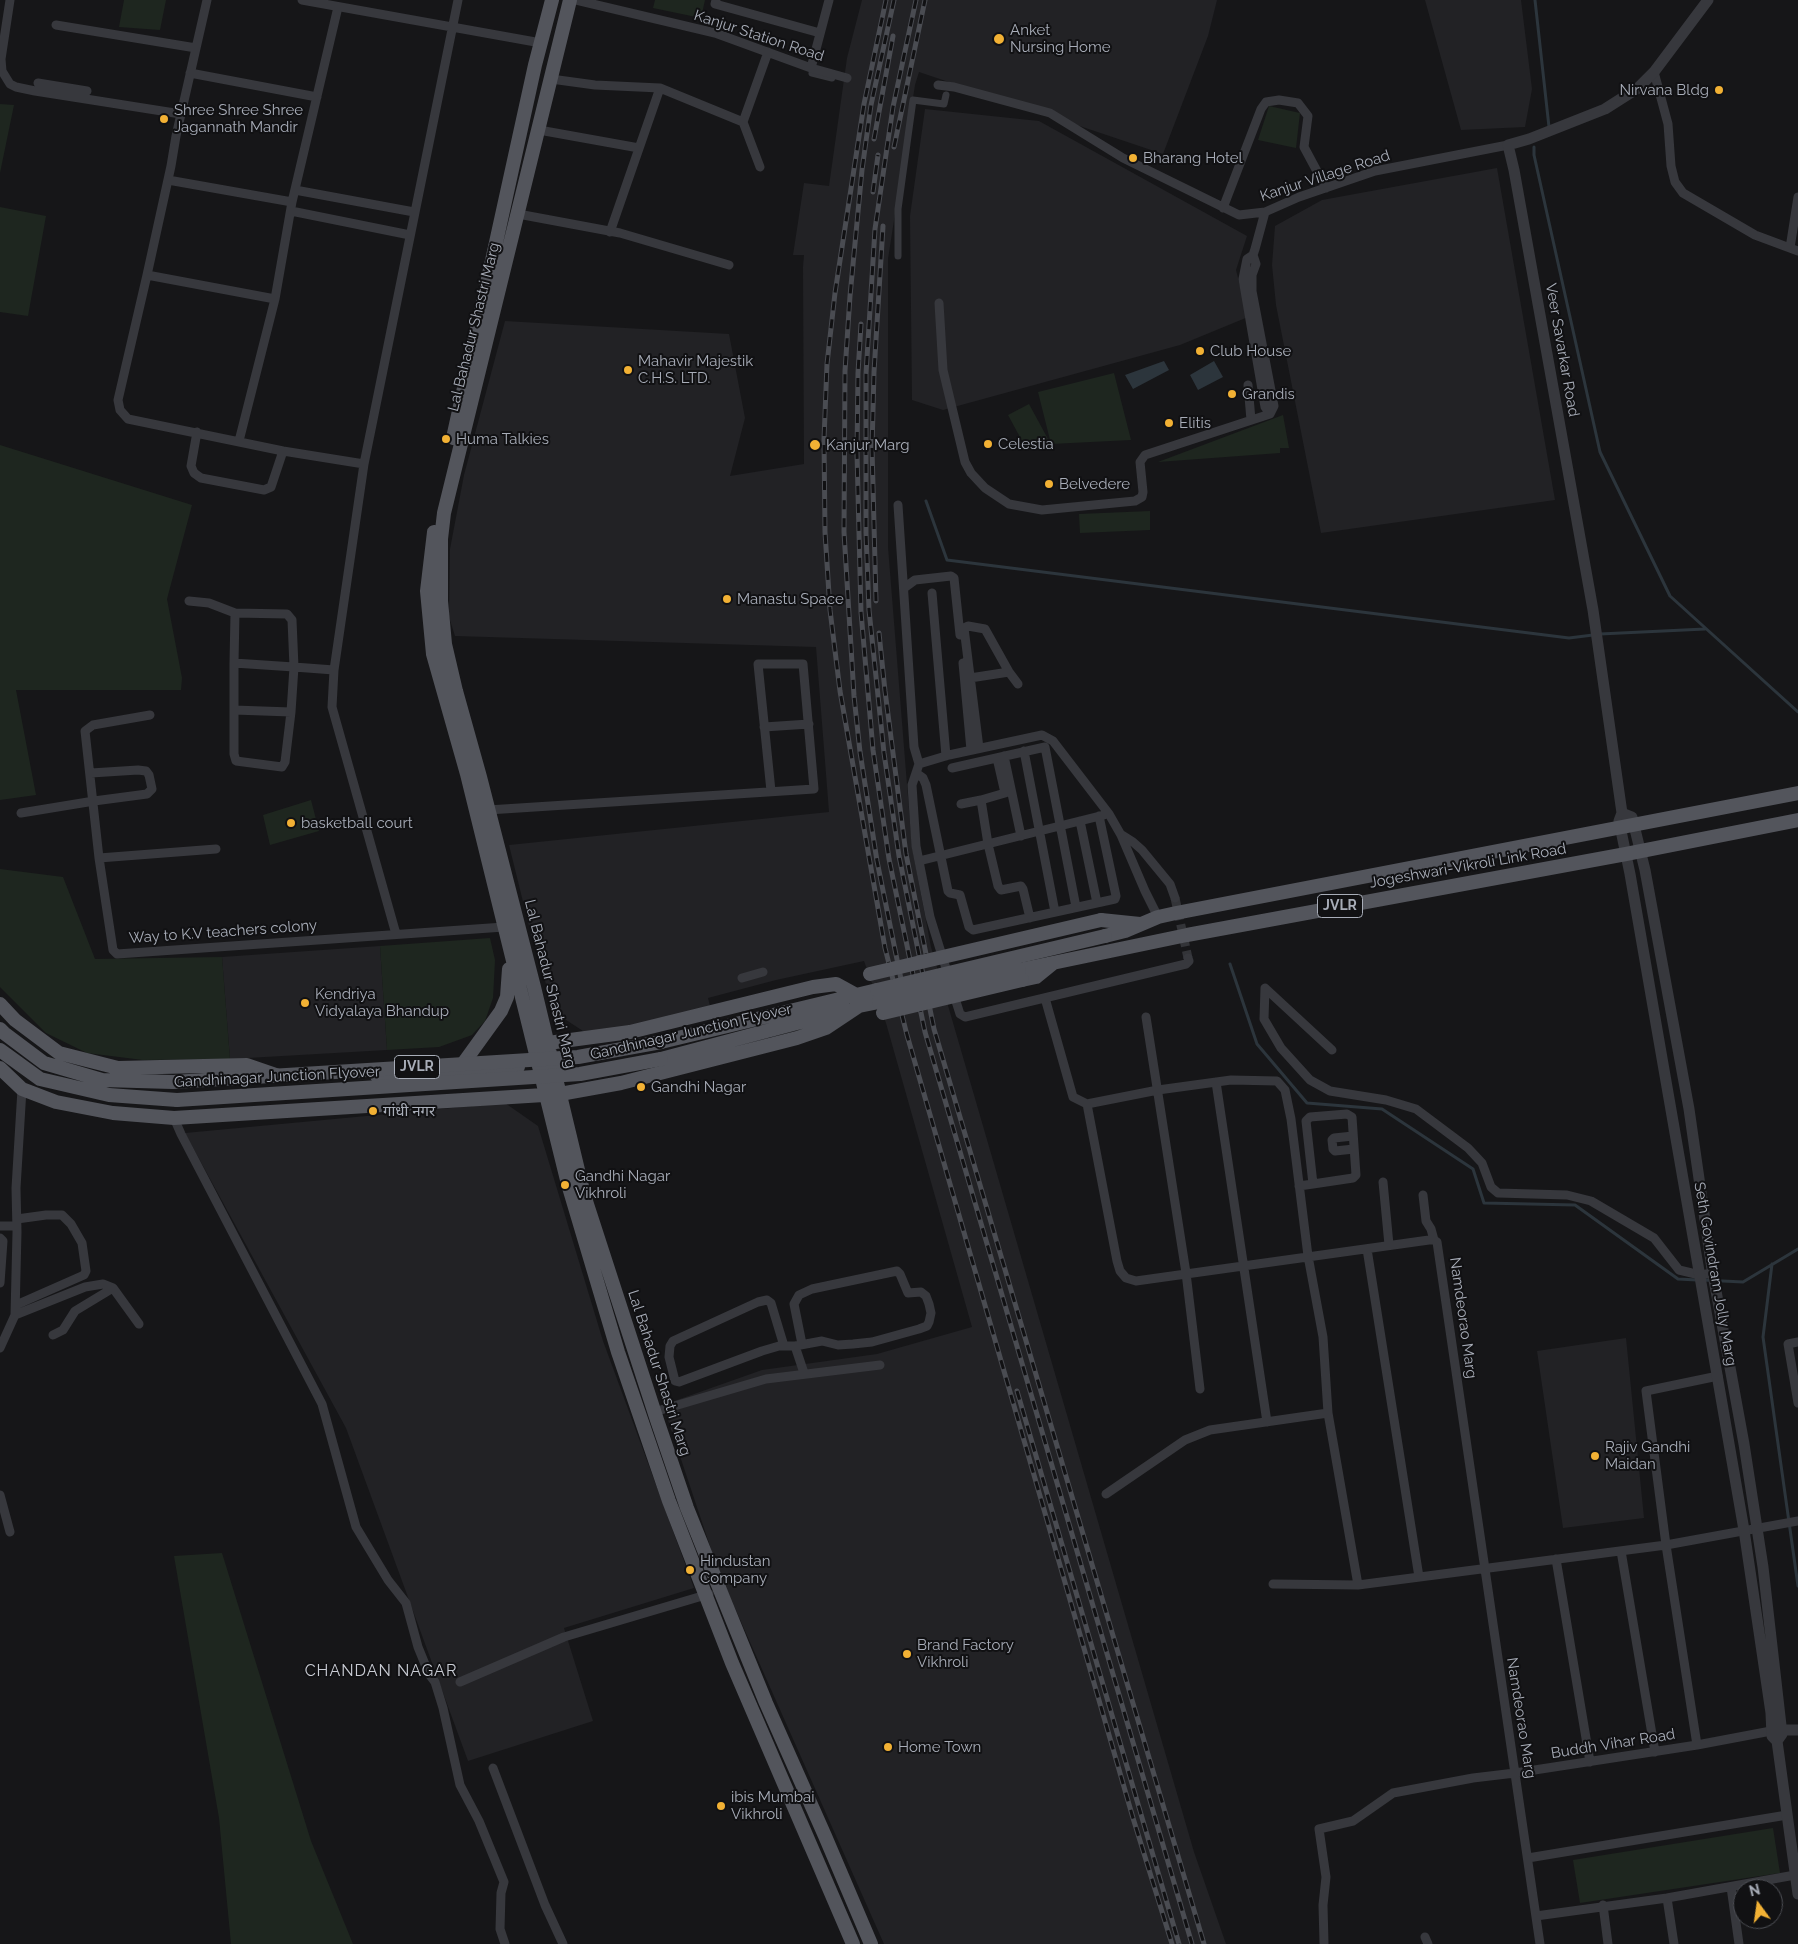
<!DOCTYPE html>
<meta charset="utf-8">
<style>
body{margin:0}
#map{position:relative;width:1798px;height:1944px;overflow:hidden;background:#161618;font-family:Raleway,sans-serif}
canvas{display:block}
.north{position:absolute;left:1733px;top:1879px;width:50px;height:50px;box-sizing:border-box;background:#111113;border:1px solid #4d4f55;border-radius:50%;rotate:346deg;font-size:14px;font-weight:700;line-height:20px;text-align:center;color:#a8adb8}
.north::after{content:'';display:block;margin:auto;width:18px;height:22px;background:#f2b134;clip-path:polygon(50% 0,100% 100%,50% 72%,0 100%)}
</style>
<div id="map">
<canvas width="1798" height="1944"></canvas>
<div class="north">N</div>
</div>
<script>
const ctx = document.querySelector('canvas').getContext('2d');
ctx.lineJoin = 'round';
function fillPath(path, color) { ctx.fillStyle = color; ctx.fill(path, 'evenodd'); }
const shape = rows => new Path2D(rows.map(r => 'M' + r).join(''));
function stroke(path, color, width, dash) { ctx.strokeStyle = color; ctx.lineWidth = width; ctx.lineCap = dash ? 'butt' : 'round'; ctx.setLineDash(dash || []); ctx.stroke(path); }
function write(font, color, halo, rows, align = 'center') {
  ctx.font = font + ' Raleway,"Noto Sans Devanagari",sans-serif'; ctx.lineWidth = 4; ctx.setLineDash([]); ctx.textBaseline = 'middle'; ctx.strokeStyle = halo; ctx.fillStyle = color; for (const [text, x, y, turn = 0] of rows) {
    ctx.save(); ctx.translate(x, y); ctx.rotate((+turn || 0) * Math.PI / 180); ctx.textAlign = isNaN(turn) ? turn : align; if (halo) ctx.strokeText(text, 0, 0); ctx.fillText(text, 0, 0); ctx.restore();
  }
}
fillPath(shape([
 [862,0,1217,0,1208,36,1163,154,919,72,915,85,888,259,888,547,912,847,931,947,1194,1852,1226,1944,884,1944,718,1570,663,1405,762,1370,877,1354,972,1327,886,1023,864,961,776,980,708,998,710,1006,615,1030,583,1031,560,1016,552,1004,531,934,509,845,829,812,816,647,455,636,449,617,450,549,464,475,505,321,729,334,745,418,730,476,804,464,803,267,804,255,793,255,804,183,829,186,847,58],
 [1425,0,1521,0,1532,89,1525,127,1461,130],
 [925,109,1039,121,1247,236,1236,270,1248,317,1180,345,943,410,912,400,910,216],
 [1497,168,1555,500,1321,533,1276,305,1272,265,1275,226,1322,200],
 [380,946,387,1050,230,1059,222,957],
 [505,1103,538,1126,603,1341,694,1588,564,1628,593,1721,468,1761,346,1428,185,1133],
 [1626,1338,1644,1518,1563,1528,1537,1351]
]), '#222225');
fillPath(shape([
 [124,0,166,0,160,30,119,27],
 [655,0,705,0,701,18,653,8],
 [0,104,14,105,0,173],
 [1269,106,1300,113,1296,148,1258,140],
 [0,207,46,216,28,316,0,312],
 [1114,373,1131,440,1051,444,1038,392],
 [1029,404,1048,439,1027,450,1008,415],
 [1283,415,1289,448,1280,448,1280,453,1158,462],
 [0,445,192,505,167,599,182,678,181,690,16,690,36,795,0,800],
 [1150,511,1150,530,1080,533,1079,514],
 [311,800,319,831,270,845,263,815],
 [0,869,63,877,95,959,222,957,230,1059,143,1060,87,1053,46,1033,0,987],
 [490,938,495,960,493,998,485,1021,472,1035,439,1047,387,1050,380,946],
 [222,1553,311,1841,353,1944,231,1944,219,1818,174,1556],
 [1773,1828,1780,1873,1580,1903,1573,1860]
]), '#1e261f');
fillPath(shape([
 [1164,361,1169,370,1133,389,1125,375],
 [1214,361,1223,377,1198,390,1190,375]
]), '#2c353c');
stroke(shape([
 [1535,0,1549,127],
 [1534,147,1534,155,1600,452,1670,596,1798,712],
 [926,501,947,560,1569,638,1593,635],
 [1600,634,1705,629],
 [1230,964,1257,1044,1307,1103,1382,1109,1473,1169,1484,1203,1575,1205,1678,1279,1697,1280],
 [1772,1264,1763,1337,1798,1586],
 [1703,1280,1743,1282,1798,1249]
]), '#2c353c', 3);
stroke(shape([
 [1175,898,1188,958]
]), '#333438', 9, [9, 4.5]);
stroke(shape([
 [812,73,832,78],
 [898,256,898,209,913,100,944,104,946,95]
]), '#37383d', 7);
stroke(shape([
 [10,0,1,59,2,71,10,84,16,87,35,91,181,114],
 [207,0,176,136,171,166,147,275,118,400,120,410,128,419,283,451,364,464],
 [302,0,541,43],
 [576,0,715,33,811,68,847,78],
 [716,0,715,4,820,33],
 [56,25,196,48],
 [811,68,829,0],
 [1654,72,1668,124,1671,166,1675,182,1683,193,1755,235,1798,251],
 [190,73,317,97],
 [551,79,595,85,660,88,743,122,760,167],
 [38,83,87,91],
 [938,85,954,87,1050,113,1123,158,1239,215,1265,212,1299,197,1375,171,1508,145],
 [743,122,768,52],
 [539,130,639,148],
 [168,180,292,202],
 [295,190,414,212],
 [1223,208,1261,109,1266,102,1279,100,1298,103,1308,116,1304,147,1326,188],
 [291,211,410,235],
 [518,214,620,233,729,265],
 [610,232,660,88],
 [1790,248,1798,197],
 [1253,255,1256,264,1252,275,1252,291,1274,406,1270,414,1265,407,1243,279,1247,259,1253,255,1255,249,1265,212],
 [147,275,275,299],
 [939,303,943,370,965,462,971,473,985,488,1009,504,1042,510,1135,501,1142,497,1143,492,1140,462,1145,455,1270,414],
 [1248,385,1251,420],
 [197,432,191,466,194,473,201,478,264,490,271,487,283,451],
 [239,441,275,299,292,202,338,7],
 [898,505,914,747,919,764,912,785,916,846,930,917,949,978],
 [904,588,915,580,951,576,954,578,960,635],
 [932,593,946,756],
 [189,601,209,603,235,613],
 [234,663,234,754,236,761,282,767,285,762,291,712,294,667,292,620,287,614,235,613,234,663,294,667,334,670],
 [963,663,971,750],
 [1009,672,1018,684],
 [970,678,1009,672,985,629,968,626,964,628,979,748],
 [234,710,291,712],
 [150,715,93,725,85,731,99,858,113,950,117,954,504,927],
 [764,727,809,724],
 [1024,751,1055,912],
 [1004,756,1021,836],
 [997,758,1005,793,981,800,988,844,998,886,1001,890,1021,886,1023,889,1030,918],
 [919,764,949,755,1042,735,1053,741,1109,814,1121,835,1145,891,1158,917],
 [952,768,1045,747,1076,907],
 [916,773,923,778,926,785,948,891,950,893,960,895,969,927,973,930,1115,899,1116,896,1099,816],
 [961,804,981,800],
 [488,810,814,789,803,664,758,664,771,791],
 [21,813,94,801,147,794,152,789,149,775,146,771,138,770,91,773],
 [1080,821,1097,903],
 [1122,835,1133,842,1142,850,1170,884,1175,898],
 [99,858,216,849],
 [919,861,1104,815],
 [396,934,332,707,334,670,364,464,458,0],
 [742,978,763,972],
 [953,992,960,1014,965,1017,1186,964,1189,961,1188,958],
 [1045,998,1073,1097,1087,1104,1117,1261,1120,1271,1126,1278,1136,1281,1429,1240,1434,1240,1437,1242,1540,1944],
 [1146,1017,1186,1273,1200,1389],
 [1332,1050,1265,988,1264,1019,1281,1048,1310,1080,1330,1091,1386,1100,1416,1109,1468,1148,1482,1163,1491,1187,1498,1193,1567,1195,1591,1201,1654,1238,1679,1270,1700,1275,1713,1273],
 [1216,1082,1267,1422],
 [1087,1104,1158,1090,1231,1080,1277,1081,1285,1090,1291,1119,1308,1256,1323,1337,1328,1413,1358,1585],
 [174,1118,181,1134,322,1404,356,1527,388,1580,406,1603,418,1647,429,1674,435,1682,443,1708,460,1785,479,1821,504,1882,501,1893,500,1929,505,1944],
 [1353,1136,1334,1138,1332,1140,1333,1149,1335,1151,1354,1149],
 [1383,1182,1389,1245],
 [1299,1186,1313,1184,1353,1178,1356,1175,1352,1117,1347,1114,1310,1117,1306,1121,1313,1184],
 [1423,1195,1426,1221,1431,1229,1434,1240],
 [0,1226,17,1226],
 [0,1238,3,1241,0,1283],
 [1367,1249,1419,1577],
 [16,1305,84,1275,86,1271,82,1243,71,1224,62,1215,46,1215,17,1219],
 [15,1315,85,1287,103,1284,113,1288,139,1324],
 [53,1335,63,1330,75,1311,113,1288],
 [1798,1342,1788,1344,1798,1403],
 [802,1344,794,1304,799,1295,812,1289,897,1271,900,1274,908,1293,921,1292,926,1296,929,1304,931,1313,929,1322,927,1326,919,1329,872,1342,853,1344,838,1345,822,1341,795,1346,804,1373],
 [784,1346,771,1303,767,1300,758,1302,673,1341,670,1346,669,1357,675,1381,679,1382,762,1351,779,1346,795,1346],
 [0,1348,15,1315,17,1232,16,1188,22,1089],
 [654,1412,766,1379,880,1365],
 [1106,1494,1185,1440,1210,1430,1328,1413],
 [0,1495,10,1532],
 [1621,1551,1655,1752],
 [1556,1559,1590,1762],
 [1273,1584,1358,1585,1666,1545,1798,1521],
 [460,1682,564,1637,709,1594],
 [1697,1745,1666,1545,1646,1391,1718,1376],
 [493,1768,545,1905,563,1944],
 [1528,1858,1787,1815],
 [1731,1887,1739,1944],
 [1667,1898,1674,1944],
 [1603,1905,1608,1944],
 [1536,1916,1667,1898,1795,1875],
 [1425,1937,1428,1944],
 [1324,1943,1323,1905,1326,1877,1319,1829,1353,1821,1393,1793,1473,1778,1515,1773,1697,1745,1771,1731]
]), '#37383d', 9);
stroke(shape([
 [1708,0,1654,72,1638,88,1605,109,1529,139,1508,145,1514,170,1593,610,1622,813,1619,821,1630,874,1744,1530,1771,1713,1772,1736,1777,1741],
 [1622,813,1632,817,1645,870,1689,1109,1712,1269,1744,1444,1763,1567,1782,1734,1777,1741],
 [1775,1730,1798,1730],
 [1777,1741,1798,1894]
]), '#37383d', 11);
stroke(shape([
 [570,0,444,513,441,539,441,601,445,644,456,691,480,777,534,987,584,1195,657,1420,687,1508,720,1590,766,1703,825,1836,871,1944],
 [453,438,535,65,552,0],
 [434,532,427,591,433,654,467,774,568,1184,618,1352,669,1501,732,1663,853,1944],
 [1101,920,1140,924],
 [1105,936,1125,931,1158,917,1176,913,1798,793],
 [1019,970,1187,935,1626,854,1798,820],
 [1022,980,1036,977,1052,964],
 [0,1004,15,1020,59,1053,118,1068,247,1065,279,1076],
 [0,1029,4,1033,44,1063,102,1080,173,1082],
 [661,1042,877,990],
 [540,1048,548,1043,630,1032,813,987,836,984,856,995],
 [0,1050,40,1079,109,1095,177,1100],
 [661,1059,846,1010],
 [0,1068,22,1089,56,1102,113,1113,174,1118,560,1094,621,1083,797,1038,826,1028,859,1006,879,1002],
 [457,1072,501,1011,507,997,509,969],
 [377,1076,457,1073,518,1067]
]), '#53555c', 14);
const rail = shape([
 [886,0,864,104,835,293,827,364,824,439,825,532,830,610,840,691,885,948,907,1035,1133,1818,1172,1944],
 [894,0,871,105,862,170,850,296,845,371,844,532,854,696,860,752,877,861,903,989],
 [916,0,893,107,875,229,866,374,866,533,869,610,884,753,899,856,934,1029,1204,1944],
 [874,139,893,36],
 [894,147,925,0],
 [873,192,878,155],
 [861,324,858,373,857,453,861,612,873,750,889,859,925,1032,1192,1944],
 [876,601,872,448,874,372,883,226],
 [879,633,885,691,906,854,926,954],
 [1017,1391,1179,1944]
]);
stroke(rail, '#4a4c52', 5);
stroke(rail, '#111113', 3, [9]);
stroke(shape([
 [870,974,1101,920],
 [877,990,1105,936],
 [879,1002,1019,970],
 [883,1013,1022,980],
 [173,1082,578,1057,661,1042],
 [177,1100,580,1074,661,1059]
]), '#53555c', 14);
for (const [x, y, r, color] of [
 [999,39,6,"#f2b134"],
 [1719,90,5,"#f2b134"],
 [164,119,5,"#f2b134"],
 [1133,158,5,"#f2b134"],
 [1200,351,5,"#f2b134"],
 [628,370,5,"#f2b134"],
 [1232,394,5,"#f2b134"],
 [1169,423,5,"#f2b134"],
 [446,439,5,"#f2b134"],
 [988,444,5,"#f2b134"],
 [815,445,6,"#f2b134"],
 [1049,484,5,"#f2b134"],
 [727,599,5,"#f2b134"],
 [291,823,5,"#f2b134"],
 [305,1003,5,"#f2b134"],
 [641,1087,5,"#f2b134"],
 [373,1111,5,"#f2b134"],
 [565,1185,5,"#f2b134"],
 [1595,1456,5,"#f2b134"],
 [690,1570,5,"#f2b134"],
 [907,1654,5,"#f2b134"],
 [888,1747,5,"#f2b134"],
 [721,1806,5,"#f2b134"]
]) { const dot = new Path2D(); dot.arc(x, y, r, 0, 2 * Math.PI); ctx.fillStyle = color; ctx.fill(dot); stroke(dot, '#111113', 2); }
for (const [x, y, w] of [
 [1340,906,45],
 [417,1067,45]
]) { const box = new Path2D(); box.roundRect(x - w / 2, y - 11.5, w, 23, 4); ctx.fillStyle = '#111113'; ctx.fill(box); stroke(box, '#a8adb8', 1); }
write('bold 14px', '#a8adb8', null, [
 ["JVLR",1340,906],
 ["JVLR",417,1067]
]);
write('15px', '#a8adb8', '#111113', [
 ["Anket",1010,30],
 ["Nursing Home",1010,47],
 ["Nirvana Bldg",1709,90,"right"],
 ["Shree Shree Shree",174,110],
 ["Jagannath Mandir",174,127],
 ["Bharang Hotel",1143,158],
 ["Club House",1210,351],
 ["Mahavir Majestik",638,361],
 ["C.H.S. LTD.",638,378],
 ["Grandis",1242,394],
 ["Elitis",1179,423],
 ["Huma Talkies",456,439],
 ["Celestia",998,444],
 ["Kanjur Marg",826,445],
 ["Belvedere",1059,484],
 ["Manastu Space",737,599],
 ["basketball court",301,823],
 ["Kendriya",315,994],
 ["Vidyalaya Bhandup",315,1011],
 ["Gandhi Nagar",651,1087],
 ["गांधी नगर",383,1111],
 ["Gandhi Nagar",575,1176],
 ["Vikhroli",575,1193],
 ["Rajiv Gandhi",1605,1447],
 ["Maidan",1605,1464],
 ["Hindustan",700,1561],
 ["Company",700,1578],
 ["Brand Factory",917,1645],
 ["Vikhroli",917,1662],
 ["Home Town",898,1747],
 ["ibis Mumbai",731,1797],
 ["Vikhroli",731,1814]
], 'left');
write('15px', '#a8adb8', '#111113', [
 ["Kanjur Station Road",759,36,18],
 ["Kanjur Village Road",1325,176,-18],
 ["Lal Bahadur Shastri Marg",474,327,-76],
 ["Veer Savarkar Road",1562,350,80],
 ["Jogeshwari-Vikroli Link Road",1468,866,-10],
 ["Way to K.V teachers colony",223,932,-4],
 ["Lal Bahadur Shastri Marg",550,984,76],
 ["Gandhinagar Junction Flyover",691,1032,-13],
 ["Gandhinagar Junction Flyover",277,1077,-3],
 ["Seth Govindram Jolly Marg",1715,1274,80],
 ["Namdeorao Marg",1463,1318,82],
 ["Lal Bahadur Shastri Marg",659,1373,72],
 ["Namdeorao Marg",1521,1718,81],
 ["Buddh Vihar Road",1613,1744,-9]
]);
ctx.letterSpacing = '1px';
write('16px', '#c9ccd4', '#111113', [
 ["CHANDAN NAGAR",381,1671]
]);
ctx.letterSpacing = '0px';
</script>
